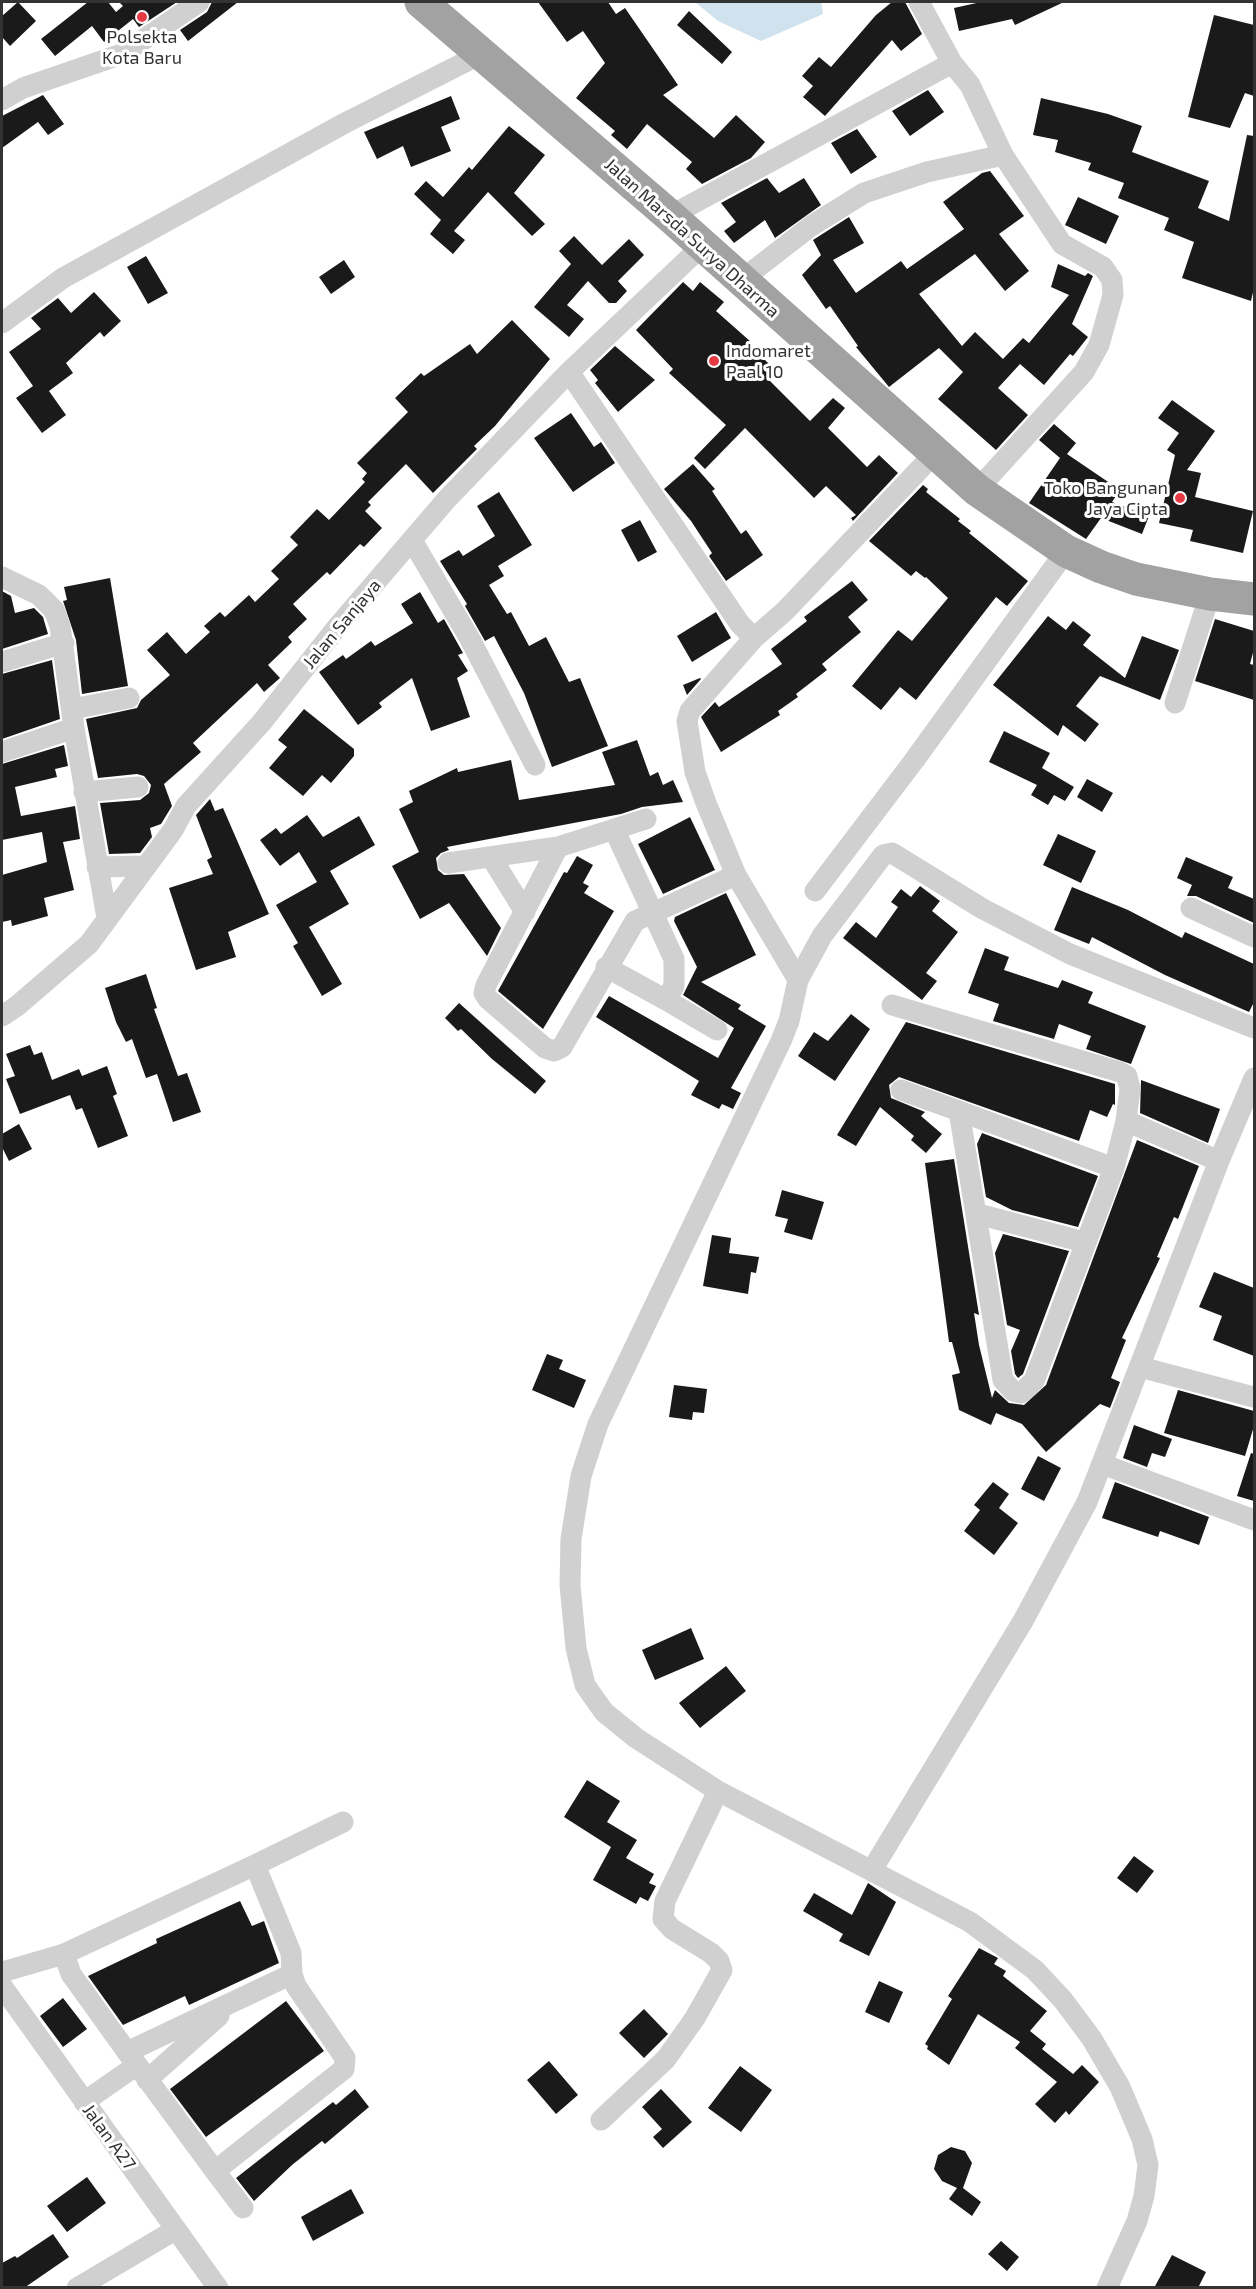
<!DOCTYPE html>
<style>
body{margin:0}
#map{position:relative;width:1256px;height:2289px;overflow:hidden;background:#fff;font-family:"Exo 2",sans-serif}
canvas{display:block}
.frame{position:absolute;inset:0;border:3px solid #333;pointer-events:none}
</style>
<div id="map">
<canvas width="1256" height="2289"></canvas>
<div class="frame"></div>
</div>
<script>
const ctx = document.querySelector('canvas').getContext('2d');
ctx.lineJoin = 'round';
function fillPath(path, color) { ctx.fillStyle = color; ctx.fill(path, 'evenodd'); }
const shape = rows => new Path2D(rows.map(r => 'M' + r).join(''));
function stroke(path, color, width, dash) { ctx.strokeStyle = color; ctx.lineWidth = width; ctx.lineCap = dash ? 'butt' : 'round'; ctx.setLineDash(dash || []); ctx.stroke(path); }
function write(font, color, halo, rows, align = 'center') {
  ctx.font = font + ' "Exo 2",sans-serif'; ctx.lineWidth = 6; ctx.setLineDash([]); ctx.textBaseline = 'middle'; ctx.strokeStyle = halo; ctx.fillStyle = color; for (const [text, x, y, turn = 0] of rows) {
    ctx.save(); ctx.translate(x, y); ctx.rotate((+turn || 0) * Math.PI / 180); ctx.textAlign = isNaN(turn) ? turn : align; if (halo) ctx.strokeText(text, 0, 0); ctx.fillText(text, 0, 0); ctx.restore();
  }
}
fillPath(shape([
 [695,2,821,2,823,14,761,41,718,21]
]), '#cfe2ee');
fillPath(shape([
 [18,2,36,21,10,46,2,37,2,16],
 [88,2,108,2,116,12,123,6,119,2,177,2,139,27,133,19,104,42,92,26,55,56,41,39],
 [212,2,238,2,188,41,180,30,207,12],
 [538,2,608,2,616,14,625,8,678,85,663,95,714,138,736,115,765,142,751,158,702,184,686,169,692,162,647,124,627,149,611,135,615,131,576,98,605,63,583,31,567,42],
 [892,2,905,2,922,34,901,51,892,40,825,116,803,97,813,86,802,76,819,57,831,67,876,15],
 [981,2,1064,2,1015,25,1012,19,959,31,954,8],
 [689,11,732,52,722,64,677,25],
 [1214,15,1254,25,1254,96,1245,93,1230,128,1188,117],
 [928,90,944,112,910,136,892,111],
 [43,95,64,124,48,135,38,122,2,148,2,116],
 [451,96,460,119,441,127,451,151,411,167,403,146,377,159,364,132],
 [1041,98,1108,114,1142,126,1132,152,1209,181,1198,208,1229,221,1247,135,1254,136,1254,288,1251,301,1182,278,1194,242,1164,230,1169,218,1118,198,1124,183,1088,170,1091,163,1055,152,1058,140,1033,135],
 [509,126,545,155,514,193,545,224,532,236,488,192,454,231,465,240,453,254,430,234,441,220,414,194,426,181,443,197,469,167,472,170],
 [857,129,877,157,851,174,831,143],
 [990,171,1024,216,999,234,1029,271,1005,291,975,254,919,294,962,346,975,332,1003,359,1023,338,1029,343,1069,295,1051,287,1058,264,1085,276,1088,273,1093,276,1072,324,1088,337,1073,356,1070,354,1044,385,1020,364,998,388,1028,415,996,450,938,399,963,372,939,348,889,387,856,347,858,346,830,306,826,309,802,275,821,255,813,240,849,217,864,243,833,260,856,293,901,261,907,269,964,229,943,202,982,173],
 [767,178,779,193,804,178,821,205,775,238,765,220,734,243,724,231,736,222,721,203],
 [1078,197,1119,216,1106,244,1065,225],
 [574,236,602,265,629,239,644,255,618,281,627,291,616,303,609,303,588,281,567,305,584,319,569,337,534,307,571,264,559,251],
 [146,256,168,293,148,304,127,267],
 [344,260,355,277,331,294,319,277],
 [683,282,693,291,700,282,724,302,716,311,751,342,749,344,777,372,769,380,810,421,833,398,845,408,828,428,867,467,879,455,898,473,853,521,851,518,856,515,826,486,814,498,745,428,705,469,694,458,726,425,669,373,673,369,636,330],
 [94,292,121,321,104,337,100,332,66,363,73,373,49,391,66,415,42,433,16,398,33,386,9,352,41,329,31,318,58,298,71,313],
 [512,320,550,359,495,426,474,446,477,449,433,493,406,464,368,502,371,505,365,511,382,528,364,547,360,544,330,575,327,572,293,604,307,619,288,637,292,642,268,665,280,678,264,692,257,683,193,743,201,752,164,784,172,806,161,824,150,828,152,837,140,853,109,854,100,803,140,800,149,793,151,785,144,776,137,774,98,778,86,719,137,708,141,700,170,675,147,650,167,632,186,654,210,632,204,626,220,612,225,617,249,595,255,602,279,579,271,571,298,545,290,537,317,509,329,520,365,482,362,479,367,473,357,463,408,412,395,398,421,373,424,376,470,344,477,354],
 [615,346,655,380,618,412,595,383,598,380,590,370],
 [1172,400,1215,431,1187,470,1201,473,1195,497,1253,511,1243,553,1190,541,1193,530,1159,523,1175,455,1167,450,1179,433,1158,418],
 [571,413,594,447,601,442,615,463,573,492,534,438],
 [1054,424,1076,443,1067,454,1120,490,1112,502,1149,516,1142,534,1101,518,1086,539,1029,503,1060,458,1039,440],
 [693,464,715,489,712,491,741,534,746,530,763,555,726,581,709,556,712,553,691,521,664,489],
 [923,485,928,489,926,492,960,519,958,521,971,531,969,533,1028,581,1007,606,996,597,916,700,900,687,881,710,852,686,898,630,912,641,948,598,926,577,925,578,916,571,911,576,869,541],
 [499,492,532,545,498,566,504,576,489,585,507,614,511,612,529,646,546,637,569,682,580,678,608,746,552,767,524,693,494,636,485,641,465,606,467,604,440,561,459,550,463,556,495,536,477,506],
 [640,520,657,552,638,562,621,530],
 [110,578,128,686,82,694,76,640,63,601,67,600,64,587],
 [852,581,868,600,848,617,861,632,822,664,827,670,796,694,798,697,778,711,780,715,721,752,701,717,715,702,719,707,782,664,771,649,807,621,804,617],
 [2,591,11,596,15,613,34,608,43,617,48,634,2,649],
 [420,592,438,623,444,619,463,653,458,655,468,671,457,678,470,717,431,731,412,678,379,703,382,707,358,725,319,672,343,655,346,659,371,641,375,646,413,623,401,604],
 [716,612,731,638,692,662,677,636],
 [1048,616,1066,630,1073,621,1091,635,1083,645,1125,678,1142,636,1179,650,1160,700,1100,676,1076,706,1099,724,1085,742,1063,725,1058,736,993,685],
 [1215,619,1254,631,1254,649,1250,664,1254,665,1254,700,1195,681],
 [52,660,60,719,2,739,2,674],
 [700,678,701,679,687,695,683,685],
 [304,709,354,749,354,756,331,783,322,775,303,796,269,768,287,747,278,740],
 [1004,731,1050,753,1042,768,1074,787,1065,801,1054,795,1048,805,1031,795,1037,785,989,762],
 [637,740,650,776,658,772,663,785,673,780,683,802,642,807,621,814,447,847,449,850,441,853,436,858,438,870,444,875,464,874,501,928,487,956,449,903,420,919,392,866,419,852,399,809,413,802,409,791,457,768,458,772,511,760,519,800,615,785,602,752],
 [64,745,68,766,55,769,57,777,15,787,21,816,75,806,80,839,63,842,74,890,44,898,48,916,12,926,11,920,2,922,2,875,47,862,42,832,2,840,2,764],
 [1087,779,1113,793,1102,812,1077,797],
 [210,799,215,811,223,808,269,914,228,932,236,957,196,970,169,888,213,874,207,860,212,857,196,815],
 [307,815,323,837,359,816,375,845,330,871,349,904,309,927,342,984,322,996,293,946,298,943,276,905,317,882,299,852,280,866,260,840,276,828,281,834],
 [690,817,715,870,663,894,638,844],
 [1058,834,1096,851,1081,883,1043,865],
 [577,856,593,865,583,883,589,886,584,893,614,911,543,1029,498,991,564,872,567,873],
 [1186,857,1233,877,1228,888,1254,899,1254,923,1196,896,1187,896,1192,885,1177,878],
 [920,886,940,901,932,911,958,932,926,973,937,981,922,1000,843,938,856,922,876,938,898,907,891,902,901,889,911,897],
 [1072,887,1128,910,1182,938,1185,932,1254,964,1254,1002,1249,1012,1165,975,1092,937,1089,944,1054,930],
 [726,893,756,955,701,982,741,1005,738,1009,766,1026,731,1088,741,1093,733,1109,722,1104,719,1109,691,1095,699,1081,596,1017,609,996,718,1058,734,1028,683,995,697,967,674,921,675,917],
 [985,948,1009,957,1004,970,1058,988,1062,980,1093,992,1088,1003,1146,1026,1131,1064,1086,1049,1091,1036,1059,1024,1054,1039,993,1021,999,1004,968,993],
 [146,974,157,1008,154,1009,178,1076,187,1073,201,1112,173,1122,157,1074,146,1078,132,1039,126,1042,116,1022,105,988],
 [459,1003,546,1081,535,1094,492,1059,461,1029,458,1031,445,1018],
 [851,1014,870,1029,835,1081,798,1056,814,1032,828,1041],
 [906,1022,1115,1084,1115,1105,1113,1104,1107,1117,1090,1110,1079,1141,899,1077,889,1085,891,1098,925,1112,921,1116,942,1134,926,1153,911,1140,914,1136,880,1107,856,1146,837,1135],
 [30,1045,34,1055,42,1052,52,1080,79,1069,82,1076,107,1066,117,1094,113,1096,128,1136,98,1148,82,1108,76,1110,70,1095,20,1114,6,1079,15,1076,6,1054],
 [1141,1080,1220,1109,1208,1143,1140,1113],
 [19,1124,32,1149,9,1161,2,1147,2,1134],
 [982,1133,1098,1176,1078,1227,1012,1210,986,1197,977,1144],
 [1137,1140,1199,1166,1178,1219,1174,1217,1157,1257,1160,1258,1122,1338,1126,1340,1111,1378,1120,1382,1110,1408,1100,1404,1046,1452,1022,1424,996,1413,991,1425,959,1410,952,1375,960,1373,952,1342,949,1342,925,1163,954,1159,979,1315,974,1313,979,1345,992,1398,995,1390,1009,1403,1024,1405,1046,1385],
 [782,1190,824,1202,812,1240,784,1232,788,1219,775,1216],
 [1003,1234,1069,1251,1023,1374,1018,1378,1015,1374,1011,1351,1020,1330,1007,1325,995,1253],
 [712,1235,731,1238,729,1253,759,1257,756,1273,751,1272,748,1294,703,1286],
 [1214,1272,1254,1288,1254,1356,1213,1340,1222,1316,1199,1307],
 [547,1354,563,1360,559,1369,586,1380,574,1408,532,1390],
 [674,1385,707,1389,704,1413,693,1412,692,1420,669,1417],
 [1178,1390,1254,1411,1254,1426,1245,1456,1164,1433],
 [1134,1425,1172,1439,1165,1457,1152,1453,1147,1467,1123,1458],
 [1251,1453,1254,1454,1254,1501,1237,1496],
 [1038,1456,1061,1468,1044,1501,1021,1489],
 [993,1482,1009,1494,999,1508,1018,1523,994,1555,964,1531,980,1510,974,1505],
 [1115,1482,1209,1517,1199,1545,1160,1531,1158,1537,1102,1518],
 [691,1628,704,1659,655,1680,642,1650],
 [726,1666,746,1691,700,1728,679,1703],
 [587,1780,620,1801,607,1822,637,1840,626,1858,654,1874,649,1883,656,1886,648,1901,640,1897,636,1904,593,1880,611,1847,564,1817],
 [1134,1856,1154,1871,1137,1893,1117,1878],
 [868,1883,896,1902,869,1956,839,1941,843,1934,803,1911,814,1893,852,1915],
 [240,1901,252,1926,264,1921,279,1963,189,2005,185,1996,123,2025,88,1976,157,1943,156,1939],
 [979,1948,998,1958,994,1964,1006,1971,1003,1976,1047,2011,1030,2031,1046,2044,1042,2049,1073,2074,1082,2065,1099,2082,1069,2115,1066,2111,1055,2123,1035,2104,1057,2082,1015,2048,1020,2042,978,2014,949,2065,927,2049,928,2046,925,2044,952,1999,948,1996],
 [879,1981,903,1992,889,2023,865,2012],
 [63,1998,87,2029,63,2047,40,2016],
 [286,2001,324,2051,206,2137,170,2089],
 [644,2009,668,2034,644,2058,619,2033],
 [549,2061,578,2095,556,2114,527,2080],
 [740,2066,772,2090,741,2132,708,2108],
 [355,2089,369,2107,325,2144,322,2141,292,2165,254,2201,236,2178,333,2102,336,2105],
 [661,2089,692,2122,663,2148,653,2137,662,2129,642,2107],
 [951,2147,965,2151,972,2163,963,2188,981,2202,972,2216,949,2199,957,2188,942,2181,934,2169,938,2155],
 [87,2177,106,2203,67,2232,47,2206],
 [351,2189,364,2213,313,2241,301,2217],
 [53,2234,69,2257,24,2288,2,2288,2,2263,15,2256,17,2258],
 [1001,2241,1019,2257,1007,2271,988,2254],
 [1172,2255,1206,2272,1198,2288,1154,2288]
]), '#1a1a1a');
stroke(shape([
 [919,2,952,63,970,85,1003,155],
 [2,100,23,88,122,54,199,2],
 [670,216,952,63],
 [740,281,811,226,864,193,927,172,1003,155,1062,244,1103,267,1112,280,1113,295,1099,345,1084,372,977,490],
 [2,323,63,278,345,123,481,54],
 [569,372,740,624,754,638],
 [413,542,470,639,535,765],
 [2,577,39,595,54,610,60,626,74,728,107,918],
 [2,662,64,643],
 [1175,703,1210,594],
 [72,709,129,698],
 [2,752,74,728],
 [84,792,138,787],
 [646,819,558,847,486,985,484,993,488,999,545,1048,554,1051,562,1047,635,921,736,875],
 [491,857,525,912],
 [448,863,558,847],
 [97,867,146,866],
 [815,891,913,762,1066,551],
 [1191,908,1254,937],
 [606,967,666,1000,674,986,674,959,614,829],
 [798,980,736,875,706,803,695,772,687,721,690,711,754,638,785,611,936,452],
 [666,1000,717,1030],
 [892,1005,1120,1072,1127,1076,1130,1089,1126,1121],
 [2,1016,17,1006,89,944,173,830,186,806,262,722,338,626,447,499,569,372,702,246],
 [901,1090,959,1111,1003,1380,1013,1391,1021,1393,1034,1381,1114,1168,1126,1121,1219,1161],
 [959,1111,1114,1168],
 [978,1214,1084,1242],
 [1140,1367,1254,1397],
 [1102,1464,1254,1520],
 [255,1865,343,1822],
 [872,1870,1023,1621,1087,1502,1219,1161,1254,1078],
 [2,1972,64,1954],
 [2,1986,218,2288],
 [127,2052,292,1974],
 [147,2080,219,2016],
 [84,2102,137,2065],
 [601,2120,666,2059,695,2018,722,1970,719,1961,711,1953,672,1929,663,1919,665,1901,718,1791],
 [215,2171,344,2069,345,2058,296,1986,292,1974,291,1953,255,1865,64,1954,71,1974,127,2052,137,2065,215,2171,243,2208],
 [77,2288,175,2230],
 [1107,2288,1137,2221,1144,2196,1148,2165,1142,2139,1120,2087,1092,2039,1063,2000,1035,1970,970,1922,718,1791,636,1738,604,1712,585,1685,576,1648,570,1585,571,1539,581,1476,598,1424,781,1041,789,1021,798,980,822,936,883,855,892,853,983,909,1070,954,1254,1028]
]), '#d0d0d0', 21);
stroke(shape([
 [421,2,670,216,977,490,1066,551,1101,567,1136,579,1210,594,1254,599]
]), '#a2a2a2', 33);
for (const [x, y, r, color] of [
 [142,17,6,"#e63946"],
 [714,361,6,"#e63946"],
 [1180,498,6,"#e63946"]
]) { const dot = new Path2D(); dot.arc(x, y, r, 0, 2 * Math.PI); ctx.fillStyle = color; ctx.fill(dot); stroke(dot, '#fff', 2); }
write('18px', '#333', '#fff', [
 ["Polsekta",142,37],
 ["Kota Baru",142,58],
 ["Indomaret",726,351,"left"],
 ["Paal 10",726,372,"left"],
 ["Toko Bangunan",1168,488,"right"],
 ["Jaya Cipta",1168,509,"right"]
]);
write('18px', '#333', '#fff', [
 ["Jalan Marsda Surya Dharma",692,238,42],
 ["Jalan Sanjaya",342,624,-50],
 ["Jalan A27",109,2137,54]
]);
</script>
